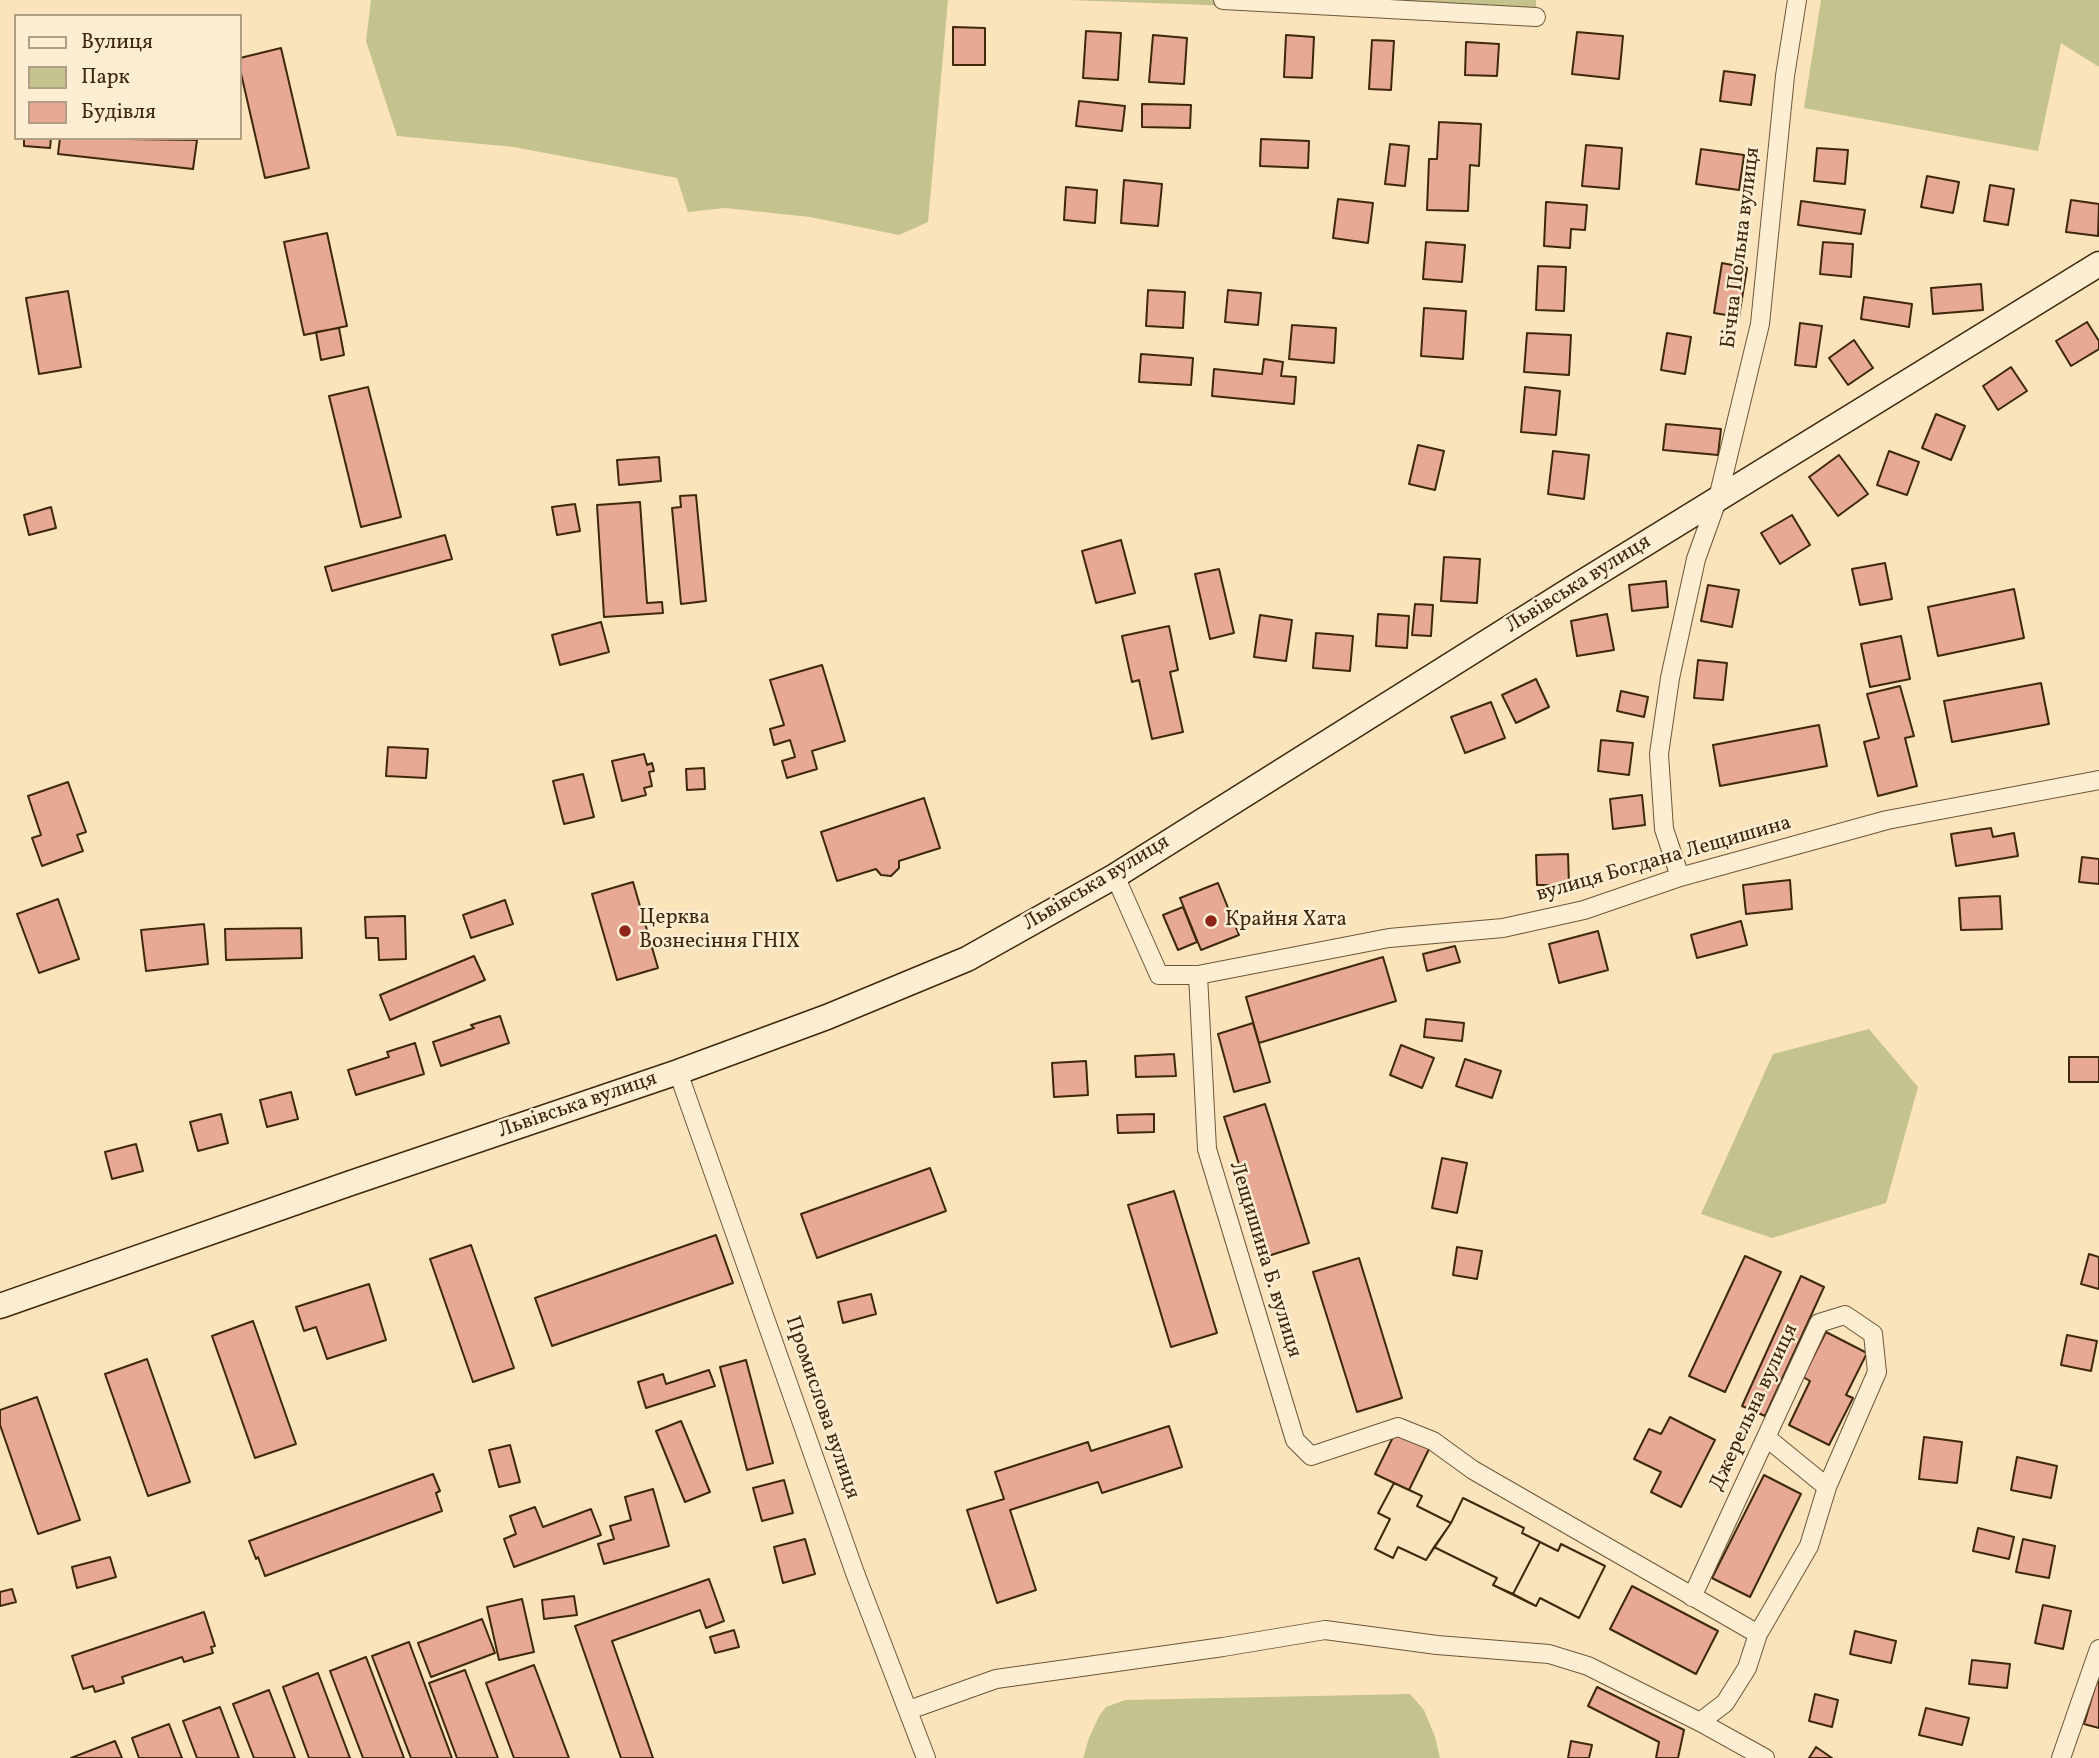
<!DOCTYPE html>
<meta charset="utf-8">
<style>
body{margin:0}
#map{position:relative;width:2099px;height:1758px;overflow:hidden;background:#fbe3bc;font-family:Vollkorn,serif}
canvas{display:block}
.legend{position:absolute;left:14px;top:14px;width:228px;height:126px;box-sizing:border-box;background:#fcedd3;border:2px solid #b09e83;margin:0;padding:9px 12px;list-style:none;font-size:21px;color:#3d280a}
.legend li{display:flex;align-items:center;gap:14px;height:35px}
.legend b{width:35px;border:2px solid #b09e83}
</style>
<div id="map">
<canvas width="2099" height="1758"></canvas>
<ul class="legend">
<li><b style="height:9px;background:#fcedd3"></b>Вулиця</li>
<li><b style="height:19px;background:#c4c28d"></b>Парк</li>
<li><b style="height:19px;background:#e7a894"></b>Будівля</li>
</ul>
</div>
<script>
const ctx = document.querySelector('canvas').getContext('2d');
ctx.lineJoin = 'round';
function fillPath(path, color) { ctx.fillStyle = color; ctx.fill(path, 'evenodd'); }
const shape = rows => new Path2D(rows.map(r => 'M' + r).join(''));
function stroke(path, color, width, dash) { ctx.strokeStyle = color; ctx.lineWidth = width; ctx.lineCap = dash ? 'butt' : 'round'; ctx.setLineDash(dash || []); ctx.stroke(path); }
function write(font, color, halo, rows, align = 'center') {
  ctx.font = font + ' Vollkorn,serif'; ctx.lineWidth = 5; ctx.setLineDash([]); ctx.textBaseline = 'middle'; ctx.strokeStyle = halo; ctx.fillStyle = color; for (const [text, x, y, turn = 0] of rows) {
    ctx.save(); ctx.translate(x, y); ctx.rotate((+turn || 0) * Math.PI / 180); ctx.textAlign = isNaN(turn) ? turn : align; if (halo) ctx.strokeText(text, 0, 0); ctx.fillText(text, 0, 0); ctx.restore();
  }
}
fillPath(shape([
 [371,0,948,0,928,222,899,235,810,217,725,208,688,212,677,178,514,147,397,136,366,41],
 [1069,0,1536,0,1536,17],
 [1821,0,2099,0,2099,67,2061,43,2038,151,1804,108],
 [1869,1029,1918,1087,1886,1203,1772,1238,1701,1214,1773,1054],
 [1410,1694,1424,1710,1435,1737,1440,1758,1083,1758,1089,1738,1099,1716,1106,1707,1125,1700]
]), '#c4c28d');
const building = shape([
 [953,27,985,28,985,65,953,65,953,27],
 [1086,31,1121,33,1118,80,1083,78,1086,31],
 [1577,32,1623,36,1619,79,1572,74,1577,32],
 [1153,35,1187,38,1184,84,1149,82,1153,35],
 [1286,35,1314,37,1312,78,1284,77,1286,35],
 [1372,40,1394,41,1391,90,1369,89,1372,40],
 [1466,42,1499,44,1497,76,1465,75,1466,42],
 [281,48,309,168,265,178,240,69,240,58,281,48],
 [1724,71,1755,75,1751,105,1720,101,1724,71],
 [1079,101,1125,106,1122,131,1076,126,1079,101],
 [1142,104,1191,105,1190,128,1142,127,1142,104],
 [1439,122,1481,124,1479,166,1470,165,1468,211,1427,210,1429,159,1437,159,1439,122],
 [24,138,51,138,50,148,24,146,24,138],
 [60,138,197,140,193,169,58,154,60,138],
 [1261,139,1309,141,1308,168,1260,166,1261,139],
 [1390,144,1409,146,1405,186,1385,184,1390,144],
 [1586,145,1622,148,1619,189,1582,186,1586,145],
 [1817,148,1848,150,1845,184,1814,181,1817,148],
 [1701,149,1744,155,1739,190,1696,184,1701,149],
 [1927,176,1959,182,1953,213,1921,207,1927,176],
 [1124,180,1162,184,1158,226,1121,223,1124,180],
 [1990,185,2014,189,2008,225,1984,221,1990,185],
 [1066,187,1097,190,1095,223,1064,220,1066,187],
 [1338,199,1373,203,1368,243,1333,238,1338,199],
 [2071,200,2099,204,2098,236,2066,232,2071,200],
 [1801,201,1865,210,1861,234,1798,225,1801,201],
 [1546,202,1587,205,1585,230,1571,229,1570,248,1544,246,1546,202],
 [327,233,347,326,304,335,284,242,327,233],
 [1426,242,1465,245,1462,282,1423,279,1426,242],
 [1823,242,1853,244,1851,277,1820,274,1823,242],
 [1722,263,1747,268,1739,317,1714,313,1722,263],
 [1538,266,1566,267,1564,311,1536,310,1538,266],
 [1981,284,1983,310,1933,314,1931,288,1981,284],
 [1148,290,1185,292,1183,328,1146,326,1148,290],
 [1228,290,1261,293,1258,325,1225,322,1228,290],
 [68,291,81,367,39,374,26,298,68,291],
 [1864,297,1912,304,1909,327,1861,319,1864,297],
 [1424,308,1466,311,1463,359,1421,356,1424,308],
 [2087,322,2099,341,2099,349,2071,366,2056,341,2087,322],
 [1800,323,1822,326,1816,367,1795,365,1800,323],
 [1292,325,1336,328,1334,363,1289,359,1292,325],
 [339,328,344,355,321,360,316,332,339,328],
 [1527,333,1571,335,1569,375,1524,372,1527,333],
 [1667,333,1691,337,1685,374,1661,370,1667,333],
 [1854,340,1873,368,1848,385,1829,358,1854,340],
 [1141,354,1193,358,1191,385,1139,382,1141,354],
 [1264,359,1283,362,1281,376,1296,377,1294,404,1212,396,1214,369,1262,374,1264,359],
 [2011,367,2027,391,1998,410,1983,386,2011,367],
 [368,387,401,517,361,527,329,396,368,387],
 [1525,387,1560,391,1556,435,1521,432,1525,387],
 [1936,414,1965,426,1951,460,1922,448,1936,414],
 [1666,424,1721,429,1718,455,1663,450,1666,424],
 [1418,445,1444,451,1435,490,1409,484,1418,445],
 [1553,451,1589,455,1584,499,1548,494,1553,451],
 [1889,451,1919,462,1907,495,1877,485,1889,451],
 [1839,455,1868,494,1838,516,1809,477,1839,455],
 [659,457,661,481,619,485,617,460,659,457],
 [696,495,706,601,681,604,672,508,681,507,680,496,696,495],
 [640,502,647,603,662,602,663,613,604,617,597,505,640,502],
 [575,504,580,531,557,535,552,507,575,504],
 [51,507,56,528,29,535,24,515,51,507],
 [1792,515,1810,545,1780,564,1761,533,1792,515],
 [445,535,452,559,332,591,325,567,445,535],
 [1121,540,1135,593,1096,603,1082,551,1121,540],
 [1444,557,1480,559,1477,603,1441,601,1444,557],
 [1885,563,1892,599,1860,605,1852,569,1885,563],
 [1219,569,1234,633,1210,639,1195,574,1219,569],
 [1666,581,1668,607,1632,611,1629,585,1666,581],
 [1708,585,1739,590,1732,627,1701,621,1708,585],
 [2014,589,2024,638,1938,656,1928,607,2014,589],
 [1415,604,1433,605,1431,636,1412,635,1415,604],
 [1378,614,1409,616,1407,648,1376,646,1378,614],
 [1607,614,1614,650,1577,656,1571,621,1607,614],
 [1260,615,1292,620,1286,661,1254,657,1260,615],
 [601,622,609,652,560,665,552,635,601,622],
 [1169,626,1178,670,1170,672,1183,732,1152,739,1139,680,1132,682,1122,636,1169,626],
 [1316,633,1353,636,1350,671,1313,668,1316,633],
 [1901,636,1910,679,1870,687,1861,644,1901,636],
 [1698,660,1727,663,1723,700,1694,698,1698,660],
 [822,665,845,741,812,751,817,769,787,778,782,761,795,757,790,740,774,745,770,729,784,725,770,680,822,665],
 [1536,679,1549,707,1516,723,1502,695,1536,679],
 [2041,683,2049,724,1952,742,1944,701,2041,683],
 [1900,686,1914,736,1905,738,1917,786,1878,796,1864,742,1879,738,1867,694,1900,686],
 [1621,691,1648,697,1644,717,1617,711,1621,691],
 [1491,702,1505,738,1465,753,1451,717,1491,702],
 [1819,725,1827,766,1720,786,1713,745,1819,725],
 [1601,740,1633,743,1629,775,1598,771,1601,740],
 [388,747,428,749,426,778,386,776,388,747],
 [644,754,647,765,652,763,654,771,649,772,652,786,644,788,646,795,622,801,612,761,644,754],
 [704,768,705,789,687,790,686,769,704,768],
 [583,774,594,817,564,824,553,781,583,774],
 [68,782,86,832,77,835,83,851,42,866,32,838,41,835,28,796,68,782],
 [1642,795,1645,825,1613,829,1610,799,1642,795],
 [924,798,940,848,899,861,899,868,891,876,881,875,876,869,837,881,821,832,924,798],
 [1991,828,1993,837,2014,833,2018,856,1956,866,1951,834,1991,828],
 [1568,854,1569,885,1537,885,1536,855,1568,854],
 [2082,857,2099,859,2099,884,2079,882,2082,857],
 [1790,880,1792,909,1746,914,1743,885,1790,880],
 [633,882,658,968,617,980,592,894,633,882],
 [1218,883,1239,935,1201,950,1180,898,1218,883],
 [2000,896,2002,929,1961,930,1959,898,2000,896],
 [58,899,79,959,39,973,17,914,58,899],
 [505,900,513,924,471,938,463,915,505,900],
 [1183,907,1197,942,1178,950,1163,915,1183,907],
 [405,916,406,959,379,960,378,938,366,938,365,917,405,916],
 [1741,921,1747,945,1697,958,1691,935,1741,921],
 [204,924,208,964,146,971,141,930,204,924],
 [301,928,302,958,226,960,225,929,301,928],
 [1598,931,1608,970,1559,983,1549,944,1598,931],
 [1455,946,1460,962,1427,971,1423,954,1455,946],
 [474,956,485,980,390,1020,380,995,474,956],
 [1383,957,1396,1001,1259,1043,1246,997,1383,957],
 [500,1016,509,1043,441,1066,433,1042,474,1028,471,1025,500,1016],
 [1426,1019,1464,1023,1462,1041,1424,1037,1426,1019],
 [1253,1023,1270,1082,1234,1092,1218,1034,1253,1023],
 [415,1043,424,1074,356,1095,348,1070,389,1057,387,1052,415,1043],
 [1401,1045,1434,1058,1422,1088,1390,1075,1401,1045],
 [1174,1054,1176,1076,1136,1077,1135,1056,1174,1054],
 [2069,1057,2099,1057,2099,1082,2069,1082,2069,1057],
 [1465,1059,1501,1071,1492,1098,1456,1086,1465,1059],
 [1086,1061,1088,1095,1054,1097,1052,1063,1086,1061],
 [291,1092,298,1119,267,1127,260,1100,291,1092],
 [1265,1104,1309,1243,1268,1256,1224,1117,1265,1104],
 [221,1114,228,1143,198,1151,190,1122,221,1114],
 [1154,1114,1154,1132,1118,1133,1117,1115,1154,1114],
 [136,1144,143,1171,112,1179,105,1152,136,1144],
 [1442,1158,1467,1163,1457,1213,1432,1208,1442,1158],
 [930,1168,946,1211,817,1258,801,1214,930,1168],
 [1174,1191,1217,1333,1171,1347,1128,1205,1174,1191],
 [716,1235,733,1283,552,1346,535,1298,716,1235],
 [471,1245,514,1368,473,1382,430,1259,471,1245],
 [1457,1247,1482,1251,1477,1279,1453,1275,1457,1247],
 [2089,1254,2099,1257,2099,1289,2081,1284,2089,1254],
 [1745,1256,1781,1272,1725,1392,1689,1376,1745,1256],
 [1359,1258,1402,1398,1357,1412,1313,1272,1359,1258],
 [1801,1276,1824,1287,1765,1416,1742,1406,1801,1276],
 [369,1284,386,1340,327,1359,316,1327,304,1331,296,1307,369,1284],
 [871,1294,876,1314,843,1323,838,1302,871,1294],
 [253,1321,296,1444,255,1458,212,1336,253,1321],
 [1826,1332,1867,1353,1846,1395,1853,1398,1829,1445,1789,1425,1810,1381,1803,1377,1826,1332],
 [2067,1335,2097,1341,2091,1371,2061,1365,2067,1335],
 [147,1359,190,1482,148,1496,105,1374,147,1359],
 [746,1360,773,1463,747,1470,720,1367,746,1360],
 [709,1370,715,1386,646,1408,638,1382,663,1374,666,1384,709,1370],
 [37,1397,80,1520,38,1534,0,1425,0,1410,37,1397],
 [1670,1417,1715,1440,1681,1507,1651,1492,1661,1472,1634,1459,1649,1429,1661,1434,1670,1417],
 [681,1421,710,1492,685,1502,656,1431,681,1421],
 [1169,1426,1182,1467,1102,1493,1098,1482,1010,1510,1036,1590,997,1603,967,1510,1004,1499,995,1472,1088,1442,1091,1451,1169,1426],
 [1396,1431,1430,1447,1409,1490,1375,1474,1396,1431],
 [1924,1437,1962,1442,1957,1483,1919,1479,1924,1437],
 [510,1445,520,1482,499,1487,489,1450,510,1445],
 [2017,1457,2057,1466,2051,1498,2011,1490,2017,1457],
 [433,1474,440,1491,436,1493,442,1511,265,1576,258,1557,256,1559,249,1541,433,1474],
 [1764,1475,1801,1494,1750,1597,1712,1578,1764,1475],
 [784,1480,793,1513,762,1521,753,1488,784,1480],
 [1394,1483,1422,1496,1417,1506,1451,1523,1463,1498,1524,1528,1522,1533,1558,1551,1561,1544,1605,1566,1579,1618,1540,1598,1536,1606,1493,1585,1497,1578,1434,1547,1426,1560,1398,1547,1393,1558,1375,1549,1390,1519,1378,1513,1394,1483],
 [1394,1483,1422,1496,1417,1506,1451,1523,1426,1560,1398,1547,1393,1558,1375,1549,1390,1519,1378,1513,1394,1483],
 [653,1489,669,1546,604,1564,598,1544,614,1539,610,1526,631,1520,625,1497,653,1489],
 [1463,1498,1524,1528,1522,1533,1540,1542,1513,1594,1493,1585,1497,1578,1434,1547,1451,1523,1463,1498],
 [535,1507,543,1527,591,1509,601,1535,514,1567,504,1539,516,1534,510,1516,535,1507],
 [1978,1528,2014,1537,2009,1559,1973,1551,1978,1528],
 [805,1539,815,1574,783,1583,774,1547,805,1539],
 [2023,1539,2055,1546,2049,1578,2016,1572,2023,1539],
 [1540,1542,1558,1551,1561,1544,1605,1566,1579,1618,1540,1598,1536,1606,1513,1594,1540,1542],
 [110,1557,116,1577,77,1588,72,1567,110,1557],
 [709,1579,724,1621,706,1628,700,1610,612,1641,653,1758,621,1758,575,1626,709,1579],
 [1632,1586,1718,1631,1696,1674,1610,1629,1632,1586],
 [12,1589,16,1602,0,1606,0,1592,12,1589],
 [574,1596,577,1615,544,1619,542,1600,574,1596],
 [522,1599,534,1652,499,1660,487,1607,522,1599],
 [2043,1605,2071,1611,2063,1649,2035,1643,2043,1605],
 [204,1612,215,1646,211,1647,213,1653,184,1662,182,1657,122,1677,124,1683,95,1692,93,1686,83,1689,72,1656,204,1612],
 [482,1619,495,1653,431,1677,418,1643,482,1619],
 [734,1630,739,1647,715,1653,710,1637,734,1630],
 [1855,1631,1896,1641,1891,1663,1850,1654,1855,1631],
 [409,1642,452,1758,411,1758,372,1656,409,1642],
 [366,1657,404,1758,363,1758,330,1671,366,1657],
 [1972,1660,2010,1664,2007,1688,1969,1684,1972,1660],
 [534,1665,569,1758,514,1758,486,1683,534,1665],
 [465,1670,498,1758,457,1758,429,1683,465,1670],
 [318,1673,350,1758,309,1758,283,1687,318,1673],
 [2098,1677,2099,1677,2099,1728,2084,1724,2098,1677],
 [1597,1687,1684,1730,1678,1758,1656,1758,1659,1742,1588,1706,1597,1687],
 [269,1690,295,1758,254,1758,233,1704,269,1690],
 [1815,1694,1838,1700,1832,1727,1809,1721,1815,1694],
 [220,1707,239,1758,197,1758,183,1721,220,1707],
 [1926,1708,1969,1718,1962,1745,1919,1735,1926,1708],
 [169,1724,182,1758,139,1758,132,1738,169,1724],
 [115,1741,122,1758,71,1758,115,1741],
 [1571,1741,1592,1745,1589,1758,1568,1758,1571,1741],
 [1816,1747,1832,1758,1809,1758,1816,1747]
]);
fillPath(building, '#e7a894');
stroke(building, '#3d280a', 2);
const minor = shape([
 [1223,0,1536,17],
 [1115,876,1159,975,1198,975,1389,938,1503,928,1584,910,1680,877,1887,820,2099,780],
 [1680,877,1664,829,1659,754,1670,678,1696,559,1718,498,1760,324,1785,76,1797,0],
 [1198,975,1207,1149,1295,1440,1311,1456,1398,1427,1433,1441,1473,1470,1758,1634,1747,1668,1725,1703,1700,1722],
 [678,1072,855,1573,926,1758],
 [1767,1438,1827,1487],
 [1692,1597,1819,1323,1845,1315,1873,1334,1877,1372,1827,1487,1809,1546,1758,1634],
 [909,1710,996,1679,1223,1647,1325,1630,1437,1645,1549,1654,1588,1666,1700,1722,1765,1758],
 [2061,1758,2099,1649]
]);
const secondary = shape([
 [0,1306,348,1184,678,1072,827,1017,967,959,1115,876,1570,590,2099,264]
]);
stroke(minor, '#6c5736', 20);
stroke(secondary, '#3d280a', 27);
stroke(minor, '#fcedd3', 18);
stroke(secondary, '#fcedd3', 24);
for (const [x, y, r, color] of [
 [1211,921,7,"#8f2418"],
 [625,931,7,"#8f2418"]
]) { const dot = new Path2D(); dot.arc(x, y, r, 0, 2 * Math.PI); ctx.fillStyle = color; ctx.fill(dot); stroke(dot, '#fcedd3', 2.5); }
write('21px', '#3d280a', '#fcedd3', [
 ["Бічна Польна вулиця",1742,248,-83],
 ["Львівська вулиця",1579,585,-32],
 ["вулиця Богдана Лещишина",1664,860,-16],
 ["Львівська вулиця",1097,884,-31],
 ["Львівська вулиця",578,1106,-19],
 ["Лещишина Б. вулиця",1264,1260,73],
 ["Промислова вулиця",821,1408,71],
 ["Джерельна вулиця",1755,1408,-65]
]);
write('21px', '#3d280a', '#fcedd3', [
 ["Церква",639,919],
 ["Вознесіння ГНІХ",639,943],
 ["Крайня Хата",1225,921]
], 'left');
</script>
